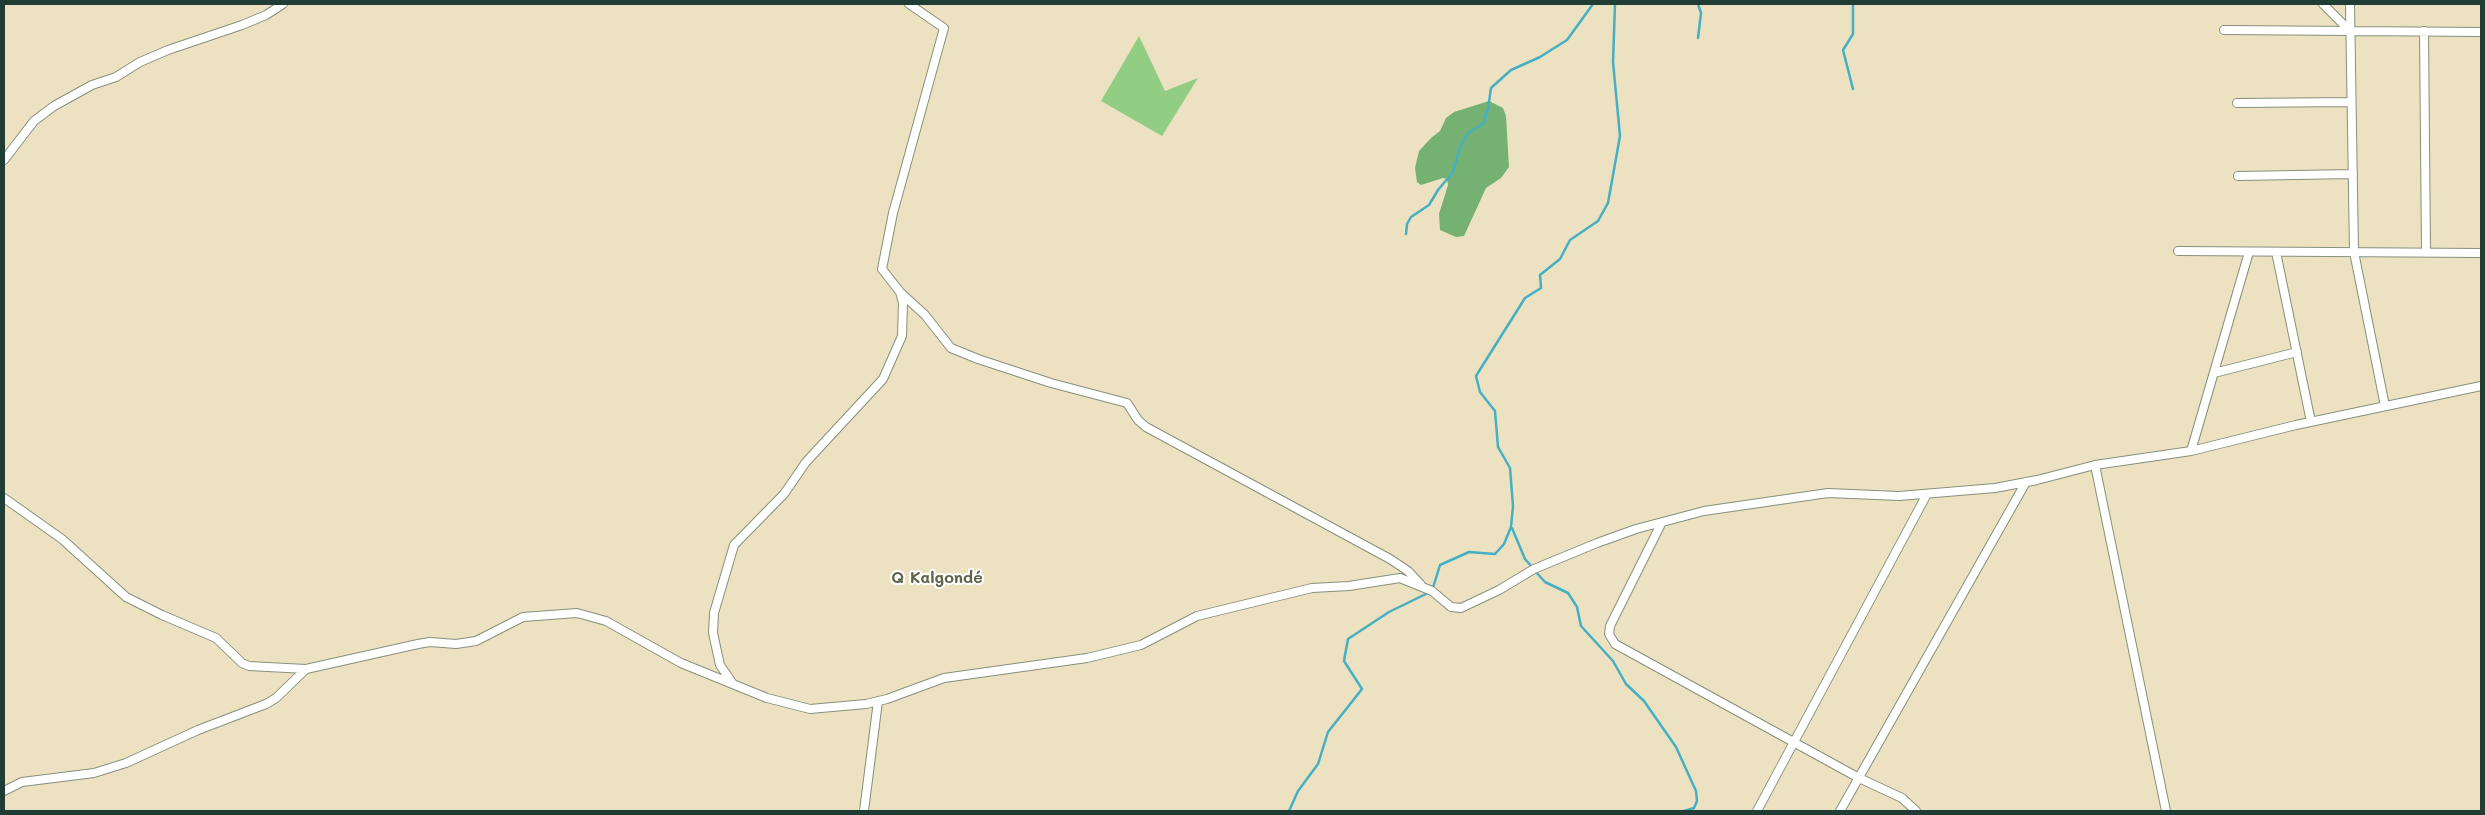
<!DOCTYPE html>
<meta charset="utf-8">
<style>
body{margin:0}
#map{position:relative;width:2485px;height:815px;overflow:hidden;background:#ece2c2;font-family:Mali,sans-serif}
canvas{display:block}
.frame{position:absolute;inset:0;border:5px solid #1f3d34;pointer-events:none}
</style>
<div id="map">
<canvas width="2485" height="815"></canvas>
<div class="frame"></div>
</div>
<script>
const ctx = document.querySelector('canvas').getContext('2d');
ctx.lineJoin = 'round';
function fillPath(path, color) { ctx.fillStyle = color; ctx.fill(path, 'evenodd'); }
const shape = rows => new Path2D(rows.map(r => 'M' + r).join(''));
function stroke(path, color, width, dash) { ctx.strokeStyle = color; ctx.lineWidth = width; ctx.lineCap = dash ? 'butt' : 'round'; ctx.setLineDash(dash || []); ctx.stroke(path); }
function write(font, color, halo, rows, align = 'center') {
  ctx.font = font + ' Mali,sans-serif'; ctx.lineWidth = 4; ctx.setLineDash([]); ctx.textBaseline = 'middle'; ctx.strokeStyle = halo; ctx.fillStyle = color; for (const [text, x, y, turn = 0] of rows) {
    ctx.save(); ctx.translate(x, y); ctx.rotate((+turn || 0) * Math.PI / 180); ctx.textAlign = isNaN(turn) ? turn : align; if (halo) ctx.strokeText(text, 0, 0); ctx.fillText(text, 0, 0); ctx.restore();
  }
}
fillPath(shape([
 [1139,36,1165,91,1198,78,1162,136,1101,101]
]), '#91ce84');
fillPath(shape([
 [1489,101,1503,108,1506,116,1509,167,1501,178,1486,188,1464,236,1456,237,1440,230,1439,214,1448,185,1447,179,1443,178,1421,185,1417,182,1415,168,1419,151,1431,138,1440,131,1446,118,1454,112]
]), '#74b172');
stroke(shape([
 [1698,38,1701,13,1698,4],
 [1853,89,1843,50,1853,34,1853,4],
 [1406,234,1407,224,1411,217,1429,205,1438,190,1453,172,1460,147,1468,133,1483,124,1488,109,1491,88,1511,70,1540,57,1567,40,1593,4],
 [1512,528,1525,559,1532,567],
 [1535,571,1545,582,1568,593,1577,607,1581,626,1613,661,1626,684,1644,701,1676,747,1696,791,1697,801,1694,808,1684,811],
 [1289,811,1298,791,1318,764,1328,732,1362,689,1344,661,1348,639,1389,612,1432,591,1440,565,1469,552,1495,554,1504,544,1511,527,1513,506,1510,468,1498,447,1495,411,1480,392,1476,376,1525,298,1541,288,1540,275,1560,259,1570,240,1598,221,1608,203,1620,136,1613,62,1615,4]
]), '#45b0c3', 2.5);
const street = shape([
 [2323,4,2350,31],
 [2350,4,2354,252,2385,406],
 [2224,30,2481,32],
 [2424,31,2426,252],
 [2237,103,2351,102],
 [4,160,34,121,54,106,92,85,116,77,140,62,168,50,242,25,266,15,283,4],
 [2238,176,2353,174],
 [2178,251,2481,253],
 [2276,252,2311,422],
 [901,293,925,315,951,348,978,359,1051,383,1127,403,1138,420,1146,427,1390,559,1408,571,1421,585],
 [2214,373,2297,352],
 [2191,451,2249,252],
 [2095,465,2166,811],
 [4,498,62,539,126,597,162,615,216,638,242,663,249,666,306,669],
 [1661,524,1610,626,1609,634,1615,644,1859,778,1902,798,1916,811],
 [733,684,720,665,713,633,714,613,734,545,784,494,806,462,883,379,902,336,903,303,900,292,882,269,893,213,944,28,909,4],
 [4,791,22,782,94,773,126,763,198,730,266,704,276,698,306,669,418,644,430,642,456,644,476,641,523,617,577,613,606,621,681,663,767,698,810,709,866,704,887,699,944,678,1087,658,1141,645,1197,616,1312,588,1349,586,1400,578,1432,591,1451,607,1461,608,1499,590,1534,569,1597,543,1636,529,1704,511,1828,493,1899,496,1995,488,2037,480,2095,465,2191,451,2296,425,2481,386],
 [864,811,878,701],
 [1757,811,1927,494],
 [1840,811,2026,482]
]);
stroke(street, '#86907b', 10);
stroke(street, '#fff', 8);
write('bold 16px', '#61644a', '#fff', [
 ["Q Kalgondé",937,578]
]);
</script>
